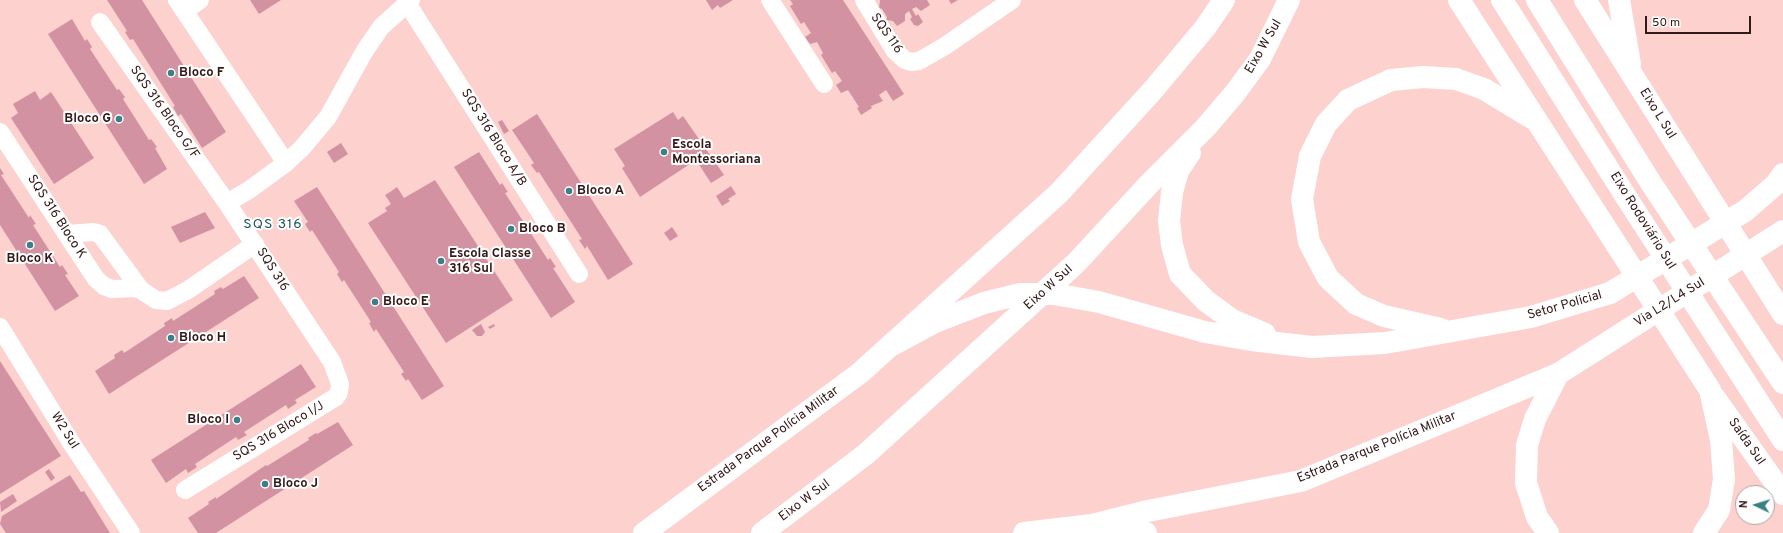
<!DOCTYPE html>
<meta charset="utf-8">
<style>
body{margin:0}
#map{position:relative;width:1783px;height:533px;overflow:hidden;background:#fcd1ce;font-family:Overpass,sans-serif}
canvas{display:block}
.north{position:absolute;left:1735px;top:485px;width:40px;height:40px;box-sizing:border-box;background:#fefefe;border:1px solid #ada3a2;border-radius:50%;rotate:274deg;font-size:11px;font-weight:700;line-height:16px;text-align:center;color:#331a19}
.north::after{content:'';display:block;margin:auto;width:14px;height:18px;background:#398187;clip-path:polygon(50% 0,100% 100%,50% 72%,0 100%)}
.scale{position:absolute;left:1645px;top:16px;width:106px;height:18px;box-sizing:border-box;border:2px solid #331a19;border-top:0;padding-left:5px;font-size:12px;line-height:14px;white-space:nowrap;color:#331a19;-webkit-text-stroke:3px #fefefe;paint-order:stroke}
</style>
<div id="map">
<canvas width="1783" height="533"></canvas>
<div class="north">N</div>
<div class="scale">50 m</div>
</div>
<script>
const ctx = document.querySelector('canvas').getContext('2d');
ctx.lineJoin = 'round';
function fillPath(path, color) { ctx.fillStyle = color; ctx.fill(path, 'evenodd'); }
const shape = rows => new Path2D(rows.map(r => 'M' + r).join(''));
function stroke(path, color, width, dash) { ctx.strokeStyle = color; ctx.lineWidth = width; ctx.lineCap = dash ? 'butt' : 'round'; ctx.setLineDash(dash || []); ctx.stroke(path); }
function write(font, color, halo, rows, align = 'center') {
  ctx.font = font + ' Overpass,sans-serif'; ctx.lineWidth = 4; ctx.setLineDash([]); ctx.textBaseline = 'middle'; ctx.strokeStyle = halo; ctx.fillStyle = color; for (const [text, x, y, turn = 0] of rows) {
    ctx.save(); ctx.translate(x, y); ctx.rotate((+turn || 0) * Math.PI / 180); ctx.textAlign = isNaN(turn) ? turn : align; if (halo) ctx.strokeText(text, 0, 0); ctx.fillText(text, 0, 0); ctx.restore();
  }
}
fillPath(shape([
 [107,0,142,0,226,132,202,148,181,114,178,116,173,107,175,106,133,39,130,40,125,32,127,31],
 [250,0,281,0,259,14],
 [706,0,733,0,720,8,718,5,712,10],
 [790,0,843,0,904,94,893,101,886,90,879,95,883,101,871,106,872,108,861,115,857,108,859,107,848,90,841,93,836,85,842,81,835,71,832,73,821,55,823,53,817,42,810,44,805,37,811,33,804,22,801,24,790,6,793,4],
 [880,0,927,0,930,5,921,11,916,7,912,9,916,16,918,14,923,22,918,26,914,25,910,19,912,17,909,11,905,14,905,21,897,26,893,21,886,20,887,17,882,9,879,8],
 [949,0,958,0,951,4],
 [72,19,85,41,87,39,92,47,90,49,117,90,119,89,125,97,123,99,149,140,151,139,157,147,155,148,167,169,144,184,48,34],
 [35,91,40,100,51,92,94,158,54,184,11,118,18,113,13,104],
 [673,112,678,120,683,116,724,175,711,183,696,160,640,197,622,168,625,166,614,149],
 [537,114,633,264,608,280,587,246,585,249,579,240,582,239,539,172,537,173,531,165,534,163,512,130],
 [502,120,509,131,504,134,498,122],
 [341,143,348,154,334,163,327,152],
 [479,152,500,185,502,183,508,192,505,193,548,260,550,258,556,267,553,268,575,302,551,318,454,167],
 [0,168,4,174,1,175,29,218,30,215,36,224,33,225,60,267,62,265,68,274,65,275,79,296,55,311,0,225],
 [435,180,513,300,446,343,368,223,387,211,385,208,391,204,385,195,390,192,397,187,404,198],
 [731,186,736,194,728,199,730,201,722,206,716,196],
 [317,187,444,386,422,400,408,379,406,381,401,374,404,372,376,329,374,332,369,323,371,322,344,280,342,282,337,274,339,272,312,230,310,232,305,224,308,222,294,201],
 [205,212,215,228,180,243,171,227],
 [672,227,678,236,670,241,664,233],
 [244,276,259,298,109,394,95,371,115,358,114,355,122,350,124,353,165,326,164,323,172,318,173,321,215,294,214,291,221,287,223,289],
 [481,324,485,332,482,336,477,336,472,330],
 [494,324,495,326,490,329,488,327],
 [0,361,61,456,0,494],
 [301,364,316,387,295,400,297,403,288,409,286,405,244,432,247,435,238,440,236,437,195,464,197,467,188,473,186,469,166,483,151,460],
 [338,422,353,445,216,533,198,533,188,518,209,504,208,502,216,497,216,499,266,465,267,466,309,440,308,438,316,433,317,434],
 [49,469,55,478,51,481,45,472],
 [70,475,81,492,84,491,110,533,6,533,0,524,2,516],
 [13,494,17,501,1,512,0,502]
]), '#d392a2');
stroke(shape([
 [177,0,286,163],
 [770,0,824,84],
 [864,0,895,51,905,60,911,62,919,61,945,46,1012,0],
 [407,3,579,274],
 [185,11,200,0],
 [100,22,227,203],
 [0,132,96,279,104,286,112,289,135,288,141,290,156,300,167,301,188,290,255,244],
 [67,234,93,232,100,234,141,290],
 [0,327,72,444,131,533],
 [185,490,336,397,339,392,340,384,332,362,227,203,249,190,286,163,302,148,328,117,364,52,381,27,411,0]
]), '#fff', 18);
stroke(shape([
 [1459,0,1710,390,1721,440,1724,479,1719,510,1704,533],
 [1585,0,1783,314],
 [1619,0,1630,64],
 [1190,153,1178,171,1172,192,1169,221,1172,245,1180,274,1206,301,1232,320,1265,334],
 [1441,329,1384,316,1356,304,1328,278,1309,242,1302,199,1310,156,1326,124,1348,100,1391,80,1423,77,1456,79,1484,89,1532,118],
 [892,345,935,322,984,303,1020,294,1054,294,1099,302,1205,332,1251,340,1312,347,1385,343,1531,317,1610,293,1745,211,1776,184,1783,174],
 [1715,398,1783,494],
 [1101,527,1146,533],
 [644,533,860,373,1059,193,1153,90,1205,28,1224,0],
 [762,533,866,454,1076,263,1150,183,1206,127,1235,93,1260,59,1289,0],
 [1024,533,1092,525,1148,511,1301,481,1558,374,1783,231],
 [1548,533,1537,517,1526,483,1527,445,1535,419,1558,374]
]), '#fff', 22);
stroke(shape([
 [1502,0,1628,200,1783,440],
 [1537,0,1651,183,1783,383]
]), '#fff', 22);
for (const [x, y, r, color] of [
 [171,73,4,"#398187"],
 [119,119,4,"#398187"],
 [664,152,4,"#398187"],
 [569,191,4,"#398187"],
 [511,229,4,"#398187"],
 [30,245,4,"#398187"],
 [441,261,4,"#398187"],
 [375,302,4,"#398187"],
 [171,338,4,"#398187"],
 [237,420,4,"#398187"],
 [265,484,4,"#398187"]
]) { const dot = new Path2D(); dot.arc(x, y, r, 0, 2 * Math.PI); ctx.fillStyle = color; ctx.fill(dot); stroke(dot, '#fefefe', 1.5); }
write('13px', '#331a19', '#fefefe', [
 ["SQS 116",886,34,55],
 ["Eixo W Sul",1264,47,-60],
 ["SQS 316 Bloco G/F",164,113,55],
 ["Eixo L Sul",1657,114,58],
 ["SQS 316 Bloco A/B",493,138,58],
 ["SQS 316 Bloco K",56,217,57],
 ["Eixo Rodoviário Sul",1642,221,58],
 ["SQS 316",272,270,57],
 ["Eixo W Sul",1049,288,-42],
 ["Via L2/L4 Sul",1670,303,-32],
 ["Setor Policial",1565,306,-16],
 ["W2 Sul",64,431,58],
 ["SQS 316 Bloco I/J",279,432,-31],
 ["Estrada Parque Polícia Militar",769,440,-36],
 ["Saída Sul",1746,442,55],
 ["Estrada Parque Polícia Militar",1377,448,-22],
 ["Eixo W Sul",805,501,-37]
]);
write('bold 13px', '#331a19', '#fefefe', [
 ["Bloco F",179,73],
 ["Bloco G",111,119,"right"],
 ["Escola",672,145],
 ["Montessoriana",672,160],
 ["Bloco A",577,191],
 ["Bloco B",519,229],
 ["Escola Classe",449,254],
 ["316 Sul",449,269],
 ["Bloco K",30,259,"center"],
 ["Bloco E",383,302],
 ["Bloco H",179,338],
 ["Bloco I",229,420,"right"],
 ["Bloco J",273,484]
], 'left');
ctx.letterSpacing = '1px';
write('14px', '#1d585d', '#fefefe', [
 ["SQS 316",273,225]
]);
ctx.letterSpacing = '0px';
</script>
